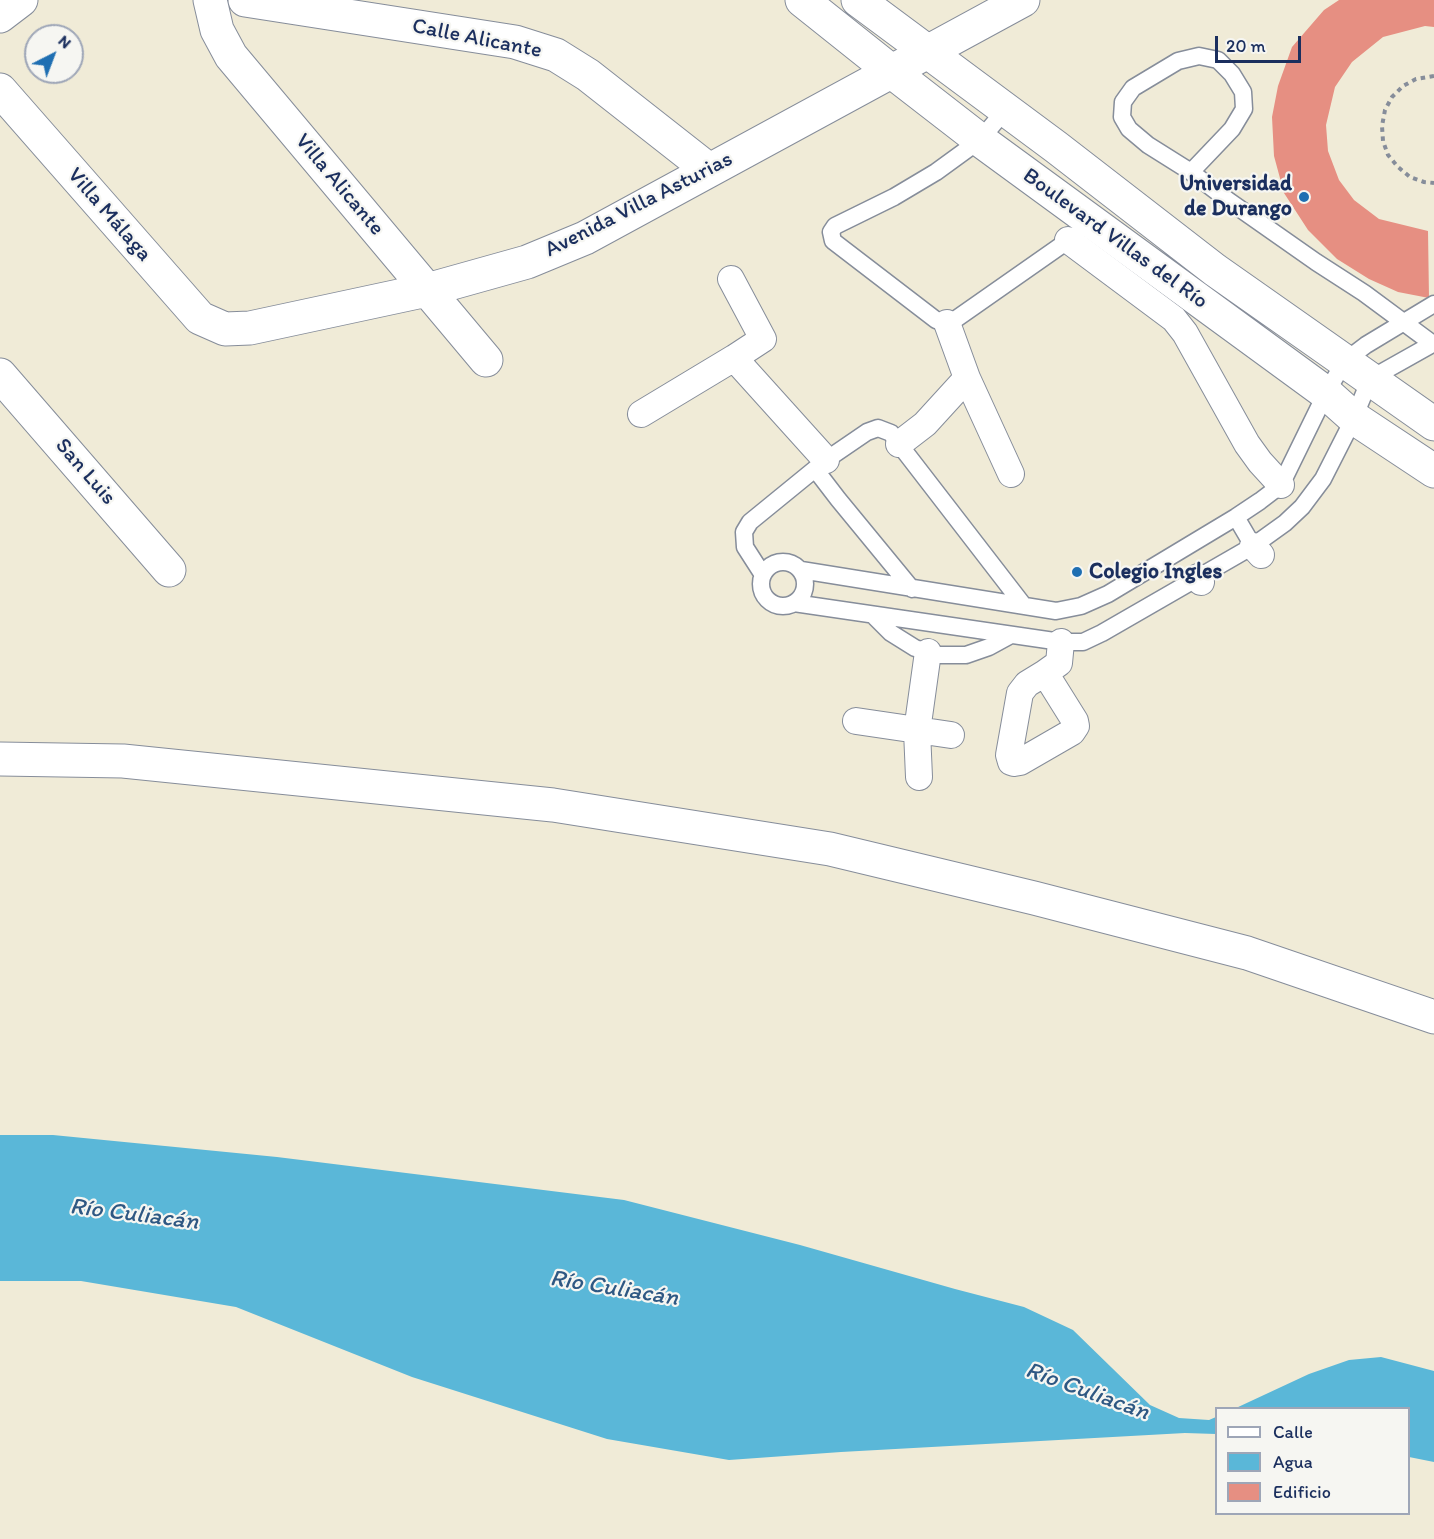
<!DOCTYPE html>
<meta charset="utf-8">
<style>
body{margin:0}
#map{position:relative;width:1434px;height:1539px;overflow:hidden;background:#f0ebd7;font-family:Itim,sans-serif}
canvas{display:block}
.legend{position:absolute;left:1215px;top:1407px;width:195px;height:108px;box-sizing:border-box;background:#f6f6f2;border:2px solid #9ea6b7;margin:0;padding:8px 10px;list-style:none;font-size:18px;color:#1b2f5e}
.legend li{display:flex;align-items:center;gap:12px;height:30px}
.legend b{width:30px;border:2px solid #9ea6b7}
.north{position:absolute;left:24px;top:24px;width:60px;height:60px;box-sizing:border-box;background:#f6f6f2;border:2px solid #9ea6b7;border-radius:50%;rotate:42deg;font-size:16px;font-weight:700;line-height:24px;text-align:center;color:#1b2f5e}
.north::after{content:'';display:block;margin:auto;width:21px;height:27px;background:#1f6fb2;clip-path:polygon(50% 0,100% 100%,50% 72%,0 100%)}
.scale{position:absolute;left:1215px;top:36px;width:86px;height:27px;box-sizing:border-box;border:3px solid #1b2f5e;border-top:0;padding-left:8px;font-size:18px;line-height:21px;white-space:nowrap;color:#1b2f5e;-webkit-text-stroke:4px #f6f6f2;paint-order:stroke}
</style>
<div id="map">
<canvas width="1434" height="1539"></canvas>
<ul class="legend">
<li><b style="height:8px;background:#fff"></b>Calle</li>
<li><b style="height:16px;background:#5ab7d8"></b>Agua</li>
<li><b style="height:16px;background:#e68f82"></b>Edificio</li>
</ul>
<div class="north">N</div>
<div class="scale">20 m</div>
</div>
<script>
const ctx = document.querySelector('canvas').getContext('2d');
ctx.lineJoin = 'round';
function fillPath(path, color) { ctx.fillStyle = color; ctx.fill(path, 'evenodd'); }
const shape = rows => new Path2D(rows.map(r => 'M' + r).join(''));
function stroke(path, color, width, dash) { ctx.strokeStyle = color; ctx.lineWidth = width; ctx.lineCap = dash ? 'butt' : 'round'; ctx.setLineDash(dash || []); ctx.stroke(path); }
function write(font, color, halo, rows, align = 'center') {
  ctx.font = font + ' Itim,sans-serif'; ctx.lineWidth = 4.5; ctx.setLineDash([]); ctx.textBaseline = 'middle'; ctx.strokeStyle = halo; ctx.fillStyle = color; for (const [text, x, y, turn = 0] of rows) {
    ctx.save(); ctx.translate(x, y); ctx.rotate((+turn || 0) * Math.PI / 180); ctx.textAlign = isNaN(turn) ? turn : align; if (halo) ctx.strokeText(text, 0, 0); ctx.fillText(text, 0, 0); ctx.restore();
  }
}
fillPath(shape([
 [0,1135,53,1135,277,1157,624,1200,800,1245,955,1289,1024,1307,1073,1330,1150,1405,1179,1418,1209,1420,1216,1417,1216,1434,1185,1433,841,1452,729,1460,607,1439,412,1377,236,1307,81,1281,0,1281],
 [1381,1357,1434,1371,1434,1462,1409,1457,1408,1408,1236,1408,1309,1374,1349,1360]
]), '#5ab7d8');
fillPath(shape([
 [1339,0,1434,0,1434,27,1425,26,1383,37,1352,62,1335,87,1326,125,1328,151,1339,180,1354,200,1379,219,1428,231,1429,298,1398,292,1369,279,1337,259,1308,230,1284,193,1274,156,1272,117,1278,86,1292,47,1324,10]
]), '#e68f82');
const service = shape([
 [1006,109,980,140,936,172,894,197,835,226,831,232,833,241,936,320,947,323,956,319,1076,235],
 [1191,172,1148,145,1129,129,1122,117,1123,102,1133,88,1178,61,1199,56,1218,60,1232,74,1243,92,1244,109,1232,129,1191,172,1229,201,1316,262,1364,293,1433,344],
 [815,469,838,499,912,589],
 [1236,517,1253,546],
 '761 584a22 22 0 1 1 44 0a22 22 0 1 1-44 0Z',
 [801,570,1056,611,1081,606,1108,594,1236,517,1260,501,1281,485,1326,393,1345,361,1366,345,1434,304],
 [763,575,745,547,744,532,750,522,826,460,867,432,878,428,891,433,899,444,1024,606],
 [794,603,1061,642,1083,642,1102,633,1253,546,1285,523,1302,507,1323,479,1354,418,1370,379,1434,343],
 [873,615,891,633,915,648,937,655,966,655,989,647,1011,635]
]);
const pedestrian = shape([
 [1068,240,1174,319,1185,333,1247,444,1260,462,1281,485],
 [731,279,763,339,734,358],
 [947,323,967,378,1011,474],
 [641,414,734,358,826,460],
 [899,444,925,424,967,378],
 [1253,546,1261,555],
 [1198,577,1201,582],
 [1045,673,1027,684,1020,693,1009,755,1011,762,1014,763,1020,762,1072,732,1076,726,1075,721,1045,673,1059,663,1061,642],
 [856,721,951,735],
 [919,777,917,731,928,652]
]);
const minor = shape([
 [210,0,217,30,231,56,486,360],
 [245,0,515,42,556,55,588,75,709,170],
 [0,16,21,0],
 [0,90,200,318,225,329,250,328,427,290,527,262,585,238,1023,0],
 [0,375,169,570],
 [0,759,123,761,553,805,830,849,1034,898,1247,953,1434,1017]
]);
const tertiary = shape([
 [802,0,891,71,980,140,1326,393,1354,418,1434,471],
 [858,0,1056,147,1215,270,1434,424]
]);
stroke(service, '#868d9a', 19);
stroke(pedestrian, '#868d9a', 28);
stroke(minor, '#868d9a', 35);
stroke(tertiary, '#868d9a', 35);
stroke(shape([
 [1434,76,1416,79,1403,86,1392,97,1385,110,1382,126,1383,141,1388,155,1398,167,1410,177,1424,182,1434,183]
]), '#868d9a', 4, [4.5, 4.5]);
stroke(service, '#fff', 16);
stroke(pedestrian, '#fff', 26);
stroke(minor, '#fff', 33);
stroke(tertiary, '#fff', 33);
for (const [x, y, r, color] of [
 [1304,197,6,"#1f6fb2"],
 [1077,572,6,"#1f6fb2"]
]) { const dot = new Path2D(); dot.arc(x, y, r, 0, 2 * Math.PI); ctx.fillStyle = color; ctx.fill(dot); stroke(dot, '#f6f6f2', 2); }
write('22px', '#1b2f5e', '#f6f6f2', [
 ["Calle Alicante",477,39,11],
 ["Villa Alicante",339,185,50],
 ["Avenida Villa Asturias",639,205,-27],
 ["Villa Málaga",109,215,49],
 ["Boulevard Villas del Río",1115,239,36],
 ["San Luis",85,472,49]
]);
write('bold 22px', '#1b2f5e', '#f6f6f2', [
 ["Universidad",1292,184],
 ["de Durango",1292,209],
 ["Colegio Ingles",1089,572,"left"]
], 'right');
write('italic 24px', '#2e5883', '#f6f6f2', [
 ["Río Culiacán",134,1215,7],
 ["Río Culiacán",614,1289,9],
 ["Río Culiacán",1087,1392,20]
]);
</script>
